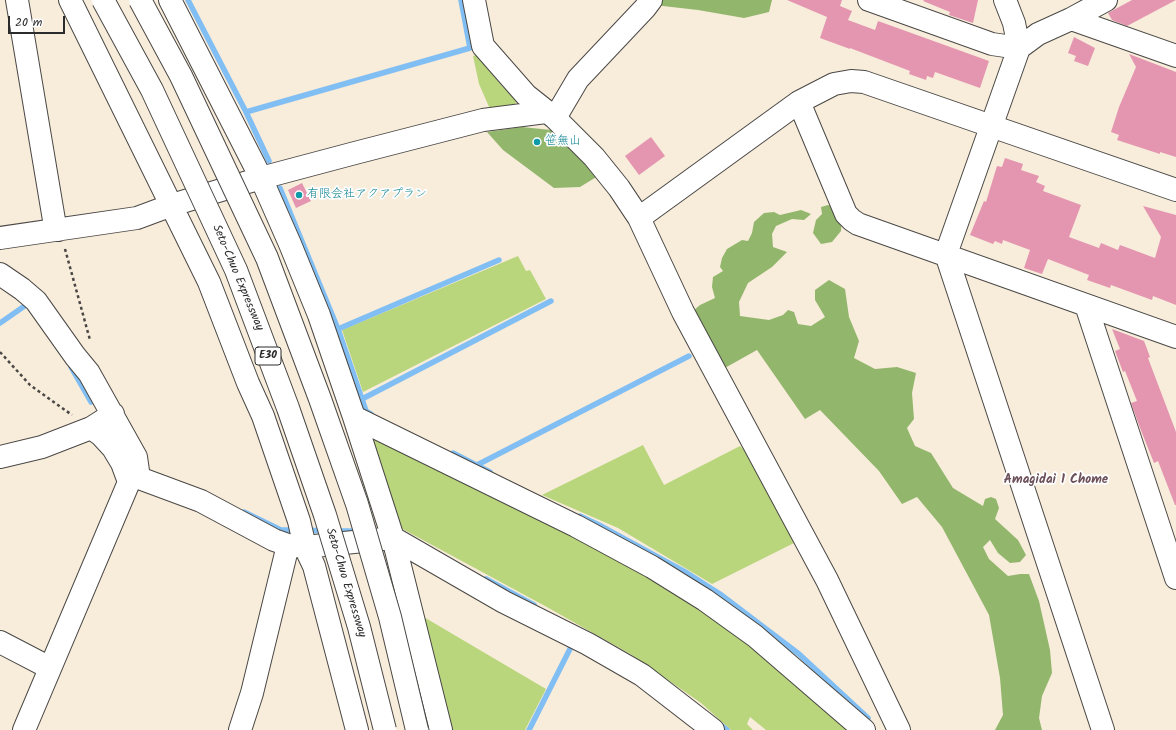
<!DOCTYPE html>
<meta charset="utf-8">
<style>
body{margin:0}
#map{position:relative;width:1176px;height:730px;overflow:hidden;background:#f8ecdb;font-family:Kalam,sans-serif}
canvas{display:block}
.scale{position:absolute;left:8px;top:16px;width:57px;height:18px;box-sizing:border-box;border:2px solid #2b2b2b;border-top:0;padding-left:5px;font-size:12px;line-height:14px;white-space:nowrap;color:#2b2b2b;-webkit-text-stroke:3px #fff;paint-order:stroke}
</style>
<div id="map">
<canvas width="1176" height="730"></canvas>
<div class="scale">20 m</div>
</div>
<script>
const ctx = document.querySelector('canvas').getContext('2d');
ctx.lineJoin = 'round';
function fillPath(path, color) { ctx.fillStyle = color; ctx.fill(path, 'evenodd'); }
const shape = rows => new Path2D(rows.map(r => 'M' + r).join(''));
function stroke(path, color, width, dash) { ctx.strokeStyle = color; ctx.lineWidth = width; ctx.lineCap = dash ? 'butt' : 'round'; ctx.setLineDash(dash || []); ctx.stroke(path); }
function write(font, color, halo, rows, align = 'center') {
  ctx.font = font + ' Kalam,"Klee One",sans-serif'; ctx.lineWidth = 3.5; ctx.setLineDash([]); ctx.textBaseline = 'middle'; ctx.strokeStyle = halo; ctx.fillStyle = color; for (const [text, x, y, turn = 0] of rows) {
    ctx.save(); ctx.translate(x, y); ctx.rotate((+turn || 0) * Math.PI / 180); ctx.textAlign = isNaN(turn) ? turn : align; if (halo) ctx.strokeText(text, 0, 0); ctx.fillText(text, 0, 0); ctx.restore();
  }
}
fillPath(shape([
 [481,53,486,66,502,86,517,99,514,108,490,109,479,84,473,56],
 [518,256,526,271,530,270,546,299,363,392,342,330],
 [370,434,633,562,715,614,852,730,766,730,750,717,747,724,753,730,731,730,701,703,632,655,545,606,397,526],
 [643,445,664,485,740,446,751,456,794,536,791,538,794,543,712,584,618,528,542,495],
 [417,613,546,689,525,730,449,730]
]), '#b9d67d');
fillPath(shape([
 [657,0,772,0,769,12,744,18,698,10,654,5],
 [522,127,551,130,572,147,598,176,580,187,554,188,503,150,487,132],
 [828,205,836,208,842,217,841,231,832,242,821,244,813,233,816,220,822,214,821,207],
 [801,210,811,214,804,220,792,219,776,226,772,234,773,247,787,252,772,267,748,283,739,302,740,316,769,320,783,315,788,310,794,312,798,324,811,326,825,317,815,300,815,290,829,280,845,289,849,317,859,341,854,358,875,369,897,367,916,373,912,393,914,419,907,428,915,446,931,453,953,488,983,506,985,499,991,497,996,499,999,508,995,519,1018,540,1026,555,1020,562,1010,563,998,553,990,540,983,547,989,559,1008,576,1020,574,1029,574,1039,601,1050,650,1052,673,1042,696,1039,718,1042,730,995,730,1003,715,1000,678,989,615,942,527,917,497,902,504,879,471,820,410,805,419,757,350,723,369,692,312,700,305,715,298,712,287,713,277,723,271,720,267,722,258,727,249,742,240,748,241,752,233,754,222,764,213,774,212,780,215]
]), '#92b76c');
stroke(shape([
 [188,0,246,112,269,161],
 [246,112,470,48,461,0],
 [280,188,338,329,366,411,371,414],
 [0,323,26,305],
 [338,329,499,260],
 [71,367,91,402],
 [362,399,551,301],
 [453,453,490,472],
 [477,465,689,356],
 [244,512,281,530,297,530],
 [580,516,599,525,687,573,720,594,799,654,868,718],
 [305,530,325,531],
 [335,531,359,531],
 [486,579,534,605],
 [718,723,727,730],
 [529,730,574,641]
]), '#80bef3', 5.5);
fillPath(shape([
 [787,0,842,0,840,6,852,11,848,20,875,30,878,21,989,61,980,88,935,72,933,78,927,76,926,80,909,74,910,71,850,48,850,49,820,38,827,17],
 [924,0,978,0,973,23,949,15,950,12,923,1],
 [1132,0,1176,0,1127,26,1112,20,1108,13],
 [1074,37,1095,48,1088,66,1074,61,1076,56,1068,53],
 [1129,54,1176,72,1176,157,1160,152,1160,154,1117,140,1119,135,1111,132,1119,107,1136,67],
 [651,137,665,156,639,175,625,156],
 [1005,158,1023,164,1021,170,1039,176,1036,182,1045,186,1043,191,1081,205,1069,237,1099,248,1101,243,1118,250,1120,245,1155,258,1161,237,1143,206,1176,215,1176,305,1153,296,1152,300,1111,285,1110,288,1087,280,1089,275,1048,259,1042,274,1024,268,1030,250,1003,240,1002,244,995,241,993,244,970,235,984,201,986,202,997,166,1002,167],
 [302,183,311,201,296,208,288,190],
 [1112,329,1144,341,1150,357,1148,358,1176,432,1176,505,1175,505,1158,461,1154,463,1140,428,1131,403,1137,401,1125,371,1123,372,1115,351,1120,349]
]), '#e496b1');
const minor = shape([
 [17,0,54,220,58,230],
 [70,0,209,282,248,383,263,416,299,521,305,547,314,566,357,730],
 [170,0,261,178,290,244,319,315,354,417,393,538,441,730],
 [474,0,483,46,526,95,555,118,594,157,619,188,639,218,683,312,827,580,899,730],
 [869,0,992,44,1019,48,1014,23,1005,0],
 [1071,19,1176,56],
 [799,102,846,214,852,220,858,224,1176,337],
 [555,118,578,79,645,8,651,0],
 [639,218,799,102,834,84,851,81,864,82,1176,190],
 [0,238,137,218,172,205,261,178,355,153,483,120,546,112],
 [0,274,22,289,36,301,75,356,89,373,136,457,139,478,133,478,129,482,24,730],
 [1086,305,1176,578],
 [354,417,576,526,652,567,705,600,755,636,864,730],
 [91,428,101,435,113,448,122,463,129,482],
 [0,457,42,447,91,428,113,414],
 [139,478,201,501,274,540,288,545],
 [0,642,50,668],
 [240,730,252,693,288,545,305,547,393,538,504,602,588,644,642,675,713,730],
 [1103,730,946,254,1019,48,1038,34,1071,19,1106,0]
]);
stroke(minor, '#4a4845', 24);
stroke(shape([
 [65,249,90,340],
 [0,352,30,385,72,415]
]), '#4a4845', 2.5, [3, 3]);
stroke(minor, '#fff', 22);
const highwayBridge = shape([
 [103,0,152,90,236,270,288,408,325,515,359,627,385,730],
 [140,0,181,76,267,258,320,399,357,504,390,617,417,730]
]);
stroke(highwayBridge, '#4a4845', 24, []);
stroke(highwayBridge, '#fff', 22);
for (const [x, y, r, color] of [
 [537,142,4,"#0f9aa8"],
 [299,195,4,"#0f9aa8"]
]) { const dot = new Path2D(); dot.arc(x, y, r, 0, 2 * Math.PI); ctx.fillStyle = color; ctx.fill(dot); stroke(dot, '#fff', 1.5); }
for (const [x, y, w] of [
 [268,356,26]
]) { const box = new Path2D(); box.roundRect(x - w / 2, y - 9, w, 18, 3); ctx.fillStyle = '#fff'; ctx.fill(box); stroke(box, '#2b2b2b', 1); }
write('bold 11px', '#2b2b2b', null, [
 ["E30",268,356]
]);
write('12px', '#0d838f', '#fff', [
 ["笹無山",545,142],
 ["有限会社アクアプラン",307,195]
], 'left');
write('12px', '#2b2b2b', '#fff', [
 ["Seto-Chuo Expressway",237,278,67],
 ["Seto-Chuo Expressway",345,583,73]
]);
write('bold 13px', '#6c505a', '#fff', [
 ["Amagidai 1 Chome",1056,481]
]);
</script>
